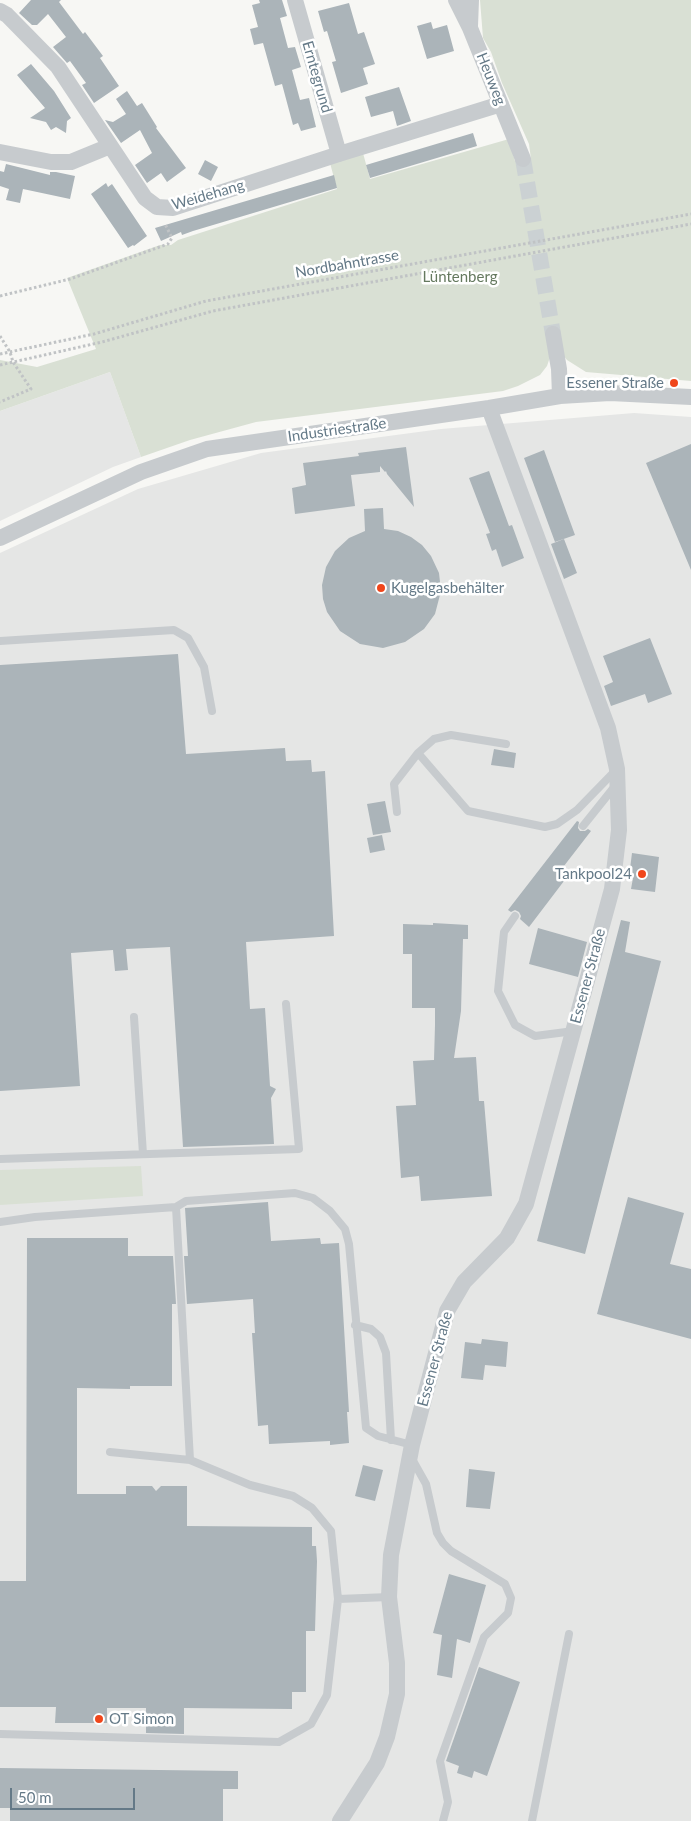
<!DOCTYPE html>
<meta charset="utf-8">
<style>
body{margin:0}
#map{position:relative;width:691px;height:1821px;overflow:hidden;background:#f7f7f4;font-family:Lato,sans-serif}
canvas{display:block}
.scale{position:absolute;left:10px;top:1788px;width:125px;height:22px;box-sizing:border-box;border:2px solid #647987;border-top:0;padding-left:6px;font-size:15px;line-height:18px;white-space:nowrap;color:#647987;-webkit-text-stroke:4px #fff;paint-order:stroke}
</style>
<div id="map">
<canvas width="691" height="1821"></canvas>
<div class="scale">50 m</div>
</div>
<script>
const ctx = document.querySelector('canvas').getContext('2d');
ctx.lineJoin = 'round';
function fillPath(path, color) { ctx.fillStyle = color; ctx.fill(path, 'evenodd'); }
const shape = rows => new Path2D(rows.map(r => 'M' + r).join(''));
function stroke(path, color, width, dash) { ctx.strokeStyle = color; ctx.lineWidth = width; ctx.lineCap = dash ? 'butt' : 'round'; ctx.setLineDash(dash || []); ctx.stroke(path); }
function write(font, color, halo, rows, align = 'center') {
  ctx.font = font + ' Lato,sans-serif'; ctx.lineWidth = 5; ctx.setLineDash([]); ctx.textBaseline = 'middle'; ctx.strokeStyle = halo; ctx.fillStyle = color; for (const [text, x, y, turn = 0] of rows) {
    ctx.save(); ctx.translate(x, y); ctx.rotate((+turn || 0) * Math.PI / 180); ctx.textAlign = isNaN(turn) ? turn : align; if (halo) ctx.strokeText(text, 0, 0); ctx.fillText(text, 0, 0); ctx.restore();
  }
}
fillPath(shape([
 [110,372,141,457,113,467,0,521,0,411],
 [634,413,691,417,691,1821,0,1821,0,553,138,489,261,453,441,429]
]), '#e5e6e5');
fillPath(shape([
 [480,0,691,0,691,381,586,372,567,360,563,355,550,357,547,366,540,375,518,386,503,391,256,422,190,440,141,457,110,372,0,411,0,360,37,367,96,349,67,278,160,245,171,245,178,240,337,189,330,163,363,153,370,179,509,139,515,161,531,159,529,144,502,83,491,52,483,38],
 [141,1166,143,1196,0,1205,0,1170]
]), '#d9e0d4');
fillPath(shape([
 [31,0,61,0,59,2,83,34,85,32,103,56,100,58,119,86,94,103,82,85,86,83,70,61,67,63,53,47,66,37,48,14,37,25,32,25,19,13],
 [259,0,282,0,287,16,280,18,288,48,295,47,301,67,292,70,300,100,309,98,316,127,301,131,298,123,293,125,282,84,275,86,263,43,254,45,250,29,258,27,252,5,260,3],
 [349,3,358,34,364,32,375,64,363,68,368,84,341,93,332,62,336,61,327,31,324,32,318,11],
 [431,22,433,29,447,25,454,51,427,59,417,26],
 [31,64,54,91,71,118,67,121,66,133,56,127,51,130,46,122,30,118,45,108,17,75],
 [399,87,411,121,397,126,393,111,371,117,365,97],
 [127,91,137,106,142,103,157,127,156,128,186,168,167,182,161,173,147,183,135,165,152,153,140,130,121,143,105,120,113,122,126,114,116,99],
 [473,133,477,146,370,178,366,165],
 [205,160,218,167,211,181,198,174],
 [6,164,50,175,50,172,56,172,75,176,70,199,23,189,20,203,6,200,9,189,0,186,0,171,4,172],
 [334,175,337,188,193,231,182,235,181,232,161,241,155,228],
 [106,183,108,187,112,184,147,236,134,246,133,245,128,248,91,194],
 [691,444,691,570,646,463],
 [406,447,414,507,387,474,386,471,385,472,380,466,380,472,351,475,355,506,295,514,292,488,306,485,303,463,359,456,358,453],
 [544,450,575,535,555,542,524,458],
 [489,471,509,526,512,525,524,558,502,567,496,549,492,551,486,534,490,533,469,478],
 [383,508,384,529,398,531,411,537,422,545,431,556,439,573,441,591,435,614,424,629,405,642,383,648,360,644,340,631,327,612,323,599,322,585,326,567,335,551,349,538,365,531,364,509],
 [564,539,577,573,564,579,551,544],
 [650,638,672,694,648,703,645,694,611,706,604,686,613,682,603,656],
 [178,654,186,754,285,748,286,761,311,760,312,772,325,771,334,936,246,942,250,1009,265,1008,270,1086,276,1089,271,1098,274,1144,183,1147,170,947,126,949,128,970,115,971,113,950,71,953,80,1086,0,1091,0,665],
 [494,749,516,753,514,768,491,765],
 [385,801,391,832,373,835,367,804],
 [577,821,579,822,578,828,580,831,585,831,588,829,591,831,557,875,564,881,529,927,520,919,521,916,519,912,515,910,511,912,508,910],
 [382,835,385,850,370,853,367,838],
 [632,853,659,857,655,892,631,889,633,878,629,877],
 [621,920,630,922,625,952,661,961,585,1254,537,1241],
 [433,923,468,925,468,939,463,939,461,1011,454,1058,476,1057,479,1101,484,1101,492,1196,421,1201,419,1176,401,1178,396,1106,416,1105,413,1061,434,1060,435,1025,435,1008,412,1008,412,954,403,954,403,924,433,925],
 [538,928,587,942,578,977,529,964],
 [628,1197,684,1213,670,1264,691,1269,691,1339,597,1314],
 [268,1202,271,1241,320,1238,321,1244,339,1243,349,1412,347,1412,349,1443,330,1445,330,1441,269,1444,268,1425,258,1426,252,1333,255,1333,253,1299,187,1304,184,1256,188,1256,185,1208],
 [27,1238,128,1238,128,1256,173,1256,176,1304,172,1304,172,1386,130,1386,130,1389,77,1388,77,1494,126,1494,126,1486,152,1486,156,1491,161,1486,187,1486,187,1526,312,1527,312,1546,316,1546,317,1561,315,1631,306,1631,306,1692,292,1692,292,1709,184,1708,184,1734,146,1733,146,1708,107,1708,107,1723,55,1723,56,1707,0,1707,0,1581,26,1581],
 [482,1339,508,1342,506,1367,485,1365,483,1380,461,1378,465,1342,481,1344],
 [363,1465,383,1470,375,1501,355,1496],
 [469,1469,495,1472,490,1509,466,1507],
 [449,1574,486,1585,470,1643,457,1639,452,1678,437,1675,442,1635,433,1633],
 [479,1667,520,1682,487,1776,474,1771,472,1778,457,1773,459,1766,446,1761],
 [0,1768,238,1771,238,1789,223,1789,223,1821,10,1821,10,1808,0,1808]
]), '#abb4b9');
stroke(shape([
 [523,159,553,334]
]), '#cbd1d3', 16, [16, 8]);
stroke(shape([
 [0,296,70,279,168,244,172,238,165,224],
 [0,336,10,352,13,362,31,389,0,402],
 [0,354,94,334,206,301,691,214],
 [0,365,102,342,213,311,691,224]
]), '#c0c3c5', 3, [2.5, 2.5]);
stroke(shape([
 [0,641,174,630,188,638,204,667,212,711],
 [418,753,434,739,451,735,506,744],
 [397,812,394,784,418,753,468,811,545,827,557,824,577,810,616,770],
 [583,826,615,786],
 [515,916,504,932,498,991,515,1025,535,1036,574,1031],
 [134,1017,143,1154],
 [0,1159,299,1149,286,1004],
 [176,1207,190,1460,250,1485,293,1496,312,1508,331,1531,338,1599,389,1597],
 [0,1222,35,1217,176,1207,186,1201,295,1193,313,1198,330,1211,345,1229,349,1244,366,1428,378,1436,412,1445],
 [355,1325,371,1329,380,1337,386,1353,391,1440],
 [110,1452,190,1460],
 [412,1459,426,1484,437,1533,443,1543,451,1551,505,1584,511,1598,508,1613,484,1637,440,1761,448,1802,443,1821],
 [0,1734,279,1742,311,1724,327,1695,338,1599],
 [532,1821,569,1634]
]), '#c7cbce', 8);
stroke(shape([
 [295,0,339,154],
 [456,0,470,28,523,159],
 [0,11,7,15,58,67,145,198,157,207,173,208,339,154,501,104],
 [470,26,471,0],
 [0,152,51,162,71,162,110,146],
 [553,334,559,369,560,396],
 [0,538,141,472,207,449,489,408,560,396,610,393,691,397],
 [340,1821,377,1763,387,1737,397,1694,397,1663,389,1597,391,1555,412,1445,447,1311,464,1282,507,1238,526,1204,612,889,619,830,617,769,608,728,489,408]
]), '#c7cbce', 16);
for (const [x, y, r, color] of [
 [674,383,5,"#f0461b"],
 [381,588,5,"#f0461b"],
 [642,874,5,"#f0461b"],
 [99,1719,5,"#f0461b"]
]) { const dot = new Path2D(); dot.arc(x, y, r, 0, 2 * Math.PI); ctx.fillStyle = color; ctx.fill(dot); stroke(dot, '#fff', 2); }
write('15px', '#647987', '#fff', [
 ["Erntegrund",317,77,74],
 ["Heuweg",491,79,68],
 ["Weidehang",208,195,-16],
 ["Nordbahntrasse",347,264,-10],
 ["Industriestraße",337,430,-8],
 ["Essener Straße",588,976,-75],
 ["Essener Straße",435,1359,-75]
]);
write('15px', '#65795f', '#fff', [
 ["Lüntenberg",460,277]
]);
write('15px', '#647987', '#fff', [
 ["Essener Straße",664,383],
 ["Kugelgasbehälter",391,588,"left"],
 ["Tankpool24",632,874],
 ["OT Simon",109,1719,"left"]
], 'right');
</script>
